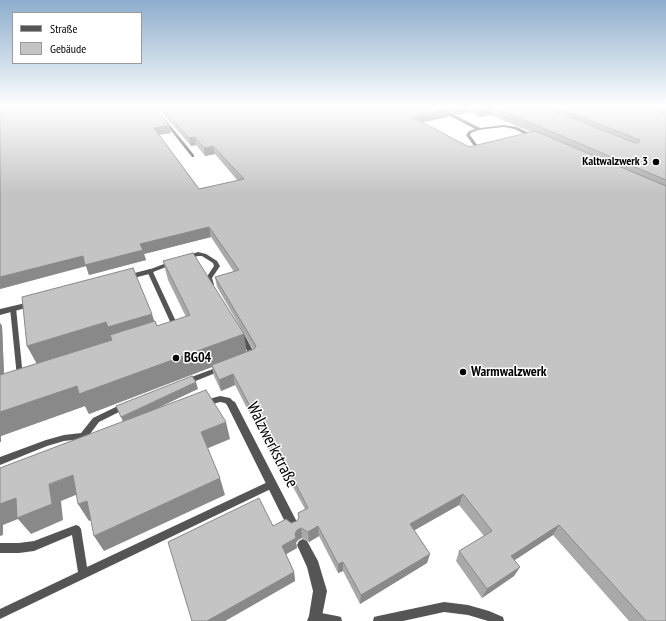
<!DOCTYPE html>
<meta charset="utf-8">
<style>
body{margin:0}
#map{position:relative;width:666px;height:621px;overflow:hidden;background:#fff;font-family:"PT Sans Narrow",sans-serif}
canvas{display:block}
.legend{position:absolute;left:12px;top:12px;width:130px;height:52px;box-sizing:border-box;background:#fff;border:1px solid #999;margin:0;padding:5px 7px;list-style:none;font-size:12px;color:#000}
.legend li{display:flex;align-items:center;gap:8px;height:20px}
.legend b{width:20px;border:1px solid #999}
</style>
<div id="map">
<canvas width="666" height="621"></canvas>
<ul class="legend">
<li><b style="height:5px;background:#555"></b>Straße</li>
<li><b style="height:11px;background:#c4c4c4"></b>Gebäude</li>
</ul>
</div>
<script>
const ctx = document.querySelector('canvas').getContext('2d');
ctx.lineJoin = 'round';
const shape = rows => new Path2D(rows.map(r => 'M' + r).join(''));
function fillPath(path, color) { ctx.fillStyle = color; ctx.fill(path, 'evenodd'); }
function stroke(path, color, width, dash) { ctx.strokeStyle = color; ctx.lineWidth = width; ctx.lineCap = dash ? 'butt' : 'round'; ctx.setLineDash(dash || []); ctx.stroke(path); }
function write(font, color, halo, rows, align = 'center') {
  ctx.font = font + ' "PT Sans Narrow",sans-serif'; ctx.lineWidth = 3; ctx.setLineDash([]); ctx.textBaseline = 'middle'; ctx.strokeStyle = halo; ctx.fillStyle = color; for (const [text, x, y, turn = 0] of rows) {
    ctx.save(); ctx.translate(x, y); ctx.rotate((+turn || 0) * Math.PI / 180); ctx.textAlign = isNaN(turn) ? turn : align; if (halo) ctx.strokeText(text, 0, 0); ctx.fillText(text, 0, 0); ctx.restore();
  }
}
fillPath(shape([
 [164,120,166,120,194,155,194,157,192,157,164,122,164,120],
 [478,128,481,129,471,133,470,135,480,149,478,150,477,150,466,135,469,131,478,128],
 [198,252,206,254,217,261,220,266,212,278,214,285,213,286,209,286,206,278,214,266,213,263,202,256,198,256,188,259,185,257,186,256,198,252],
 [172,261,175,263,174,264,153,272,179,328,176,330,173,328,147,271,148,270,172,261],
 [13,306,16,308,23,377,22,379,20,380,18,379,17,377,10,308,13,306],
 [239,332,243,332,256,356,255,358,249,358,248,356,249,354,238,334,239,332],
 [221,366,223,366,224,368,223,370,188,384,186,383,184,381,186,379,221,366],
 [220,396,230,398,235,403,236,405,235,407,232,408,229,407,225,403,220,402,205,406,202,405,201,403,202,401,220,396],
 [124,403,127,404,128,406,127,408,99,422,90,434,91,436,90,438,64,441,47,446,0,465,0,457,46,440,64,435,81,433,93,418,124,403],
 [272,480,275,481,276,484,275,487,0,619,0,609,78,572,72,535,34,551,19,553,0,553,0,543,19,543,34,541,76,525,79,526,81,529,87,567,272,480],
 [444,602,468,605,489,611,503,617,504,621,488,621,468,615,444,612,403,621,373,621,374,617,378,616,444,602],
 [316,612,337,616,341,617,342,621,313,621,311,617,312,613,316,612]
]), '#555');
fillPath(shape([
 [433,107,439,107,480,128,504,125,517,127,537,137,533,138,514,129,504,127,477,130,433,107],
 [150,269,153,269,154,271,153,273,126,280,122,278,123,276,150,269],
 [34,301,37,301,38,303,37,305,0,315,0,309,34,301],
 [232,401,235,402,297,522,299,526,297,530,293,532,289,530,227,405,229,402,232,401],
 [303,539,307,541,318,561,327,591,321,621,307,621,309,616,313,591,307,567,297,545,299,541,303,539]
]), '#555');
fillPath(shape([
 [157,107,666,107,666,621,629,621,553,535,514,560,520,567,514,576,482,598,456,561,459,551,484,536,459,505,414,530,430,554,427,563,360,604,343,571,338,573,319,536,309,542,302,538,298,540,296,543,297,548,286,554,294,572,295,581,225,621,192,621,273,526,291,523,297,521,299,518,298,513,305,509,288,478,284,480,235,385,221,391,214,376,212,367,89,414,85,406,1,436,1,442,0,442,0,323,2,326,4,374,37,363,27,346,154,321,157,326,186,317,168,280,163,261,246,352,253,349,217,287,215,277,234,272,211,237,144,254,146,260,89,275,86,266,0,289,169,125,171,133,159,135,199,189,238,181,215,154,205,156,196,145,191,146],
 [449,111,457,115,469,112,479,117,491,115,531,132,469,147,422,122,448,117]
]), '#a9a9a9');
fillPath(shape([
 [470,107,469,112,457,115,459,108],
 [493,107,491,115,479,117,481,110],
 [449,109,448,117,411,125,412,117],
 [169,125,171,133,156,135,154,128],
 [195,137,196,145,191,146,189,138],
 [213,146,215,154,205,156,204,148],
 [209,227,211,237,144,254,146,260,89,275,86,266,0,289,0,277,83,256,140,244],
 [152,314,158,333,38,366,27,346,106,322],
 [0,323,2,326,5,397,0,389],
 [244,334,247,354,212,365,212,367,89,414,85,406,1,436,1,442,0,442,0,412,77,386],
 [233,374,235,385,221,391,219,380],
 [196,382,198,389,124,424,121,417],
 [226,422,230,439,206,449,201,432],
 [287,467,288,478,284,480,283,469],
 [73,475,83,492,61,501,63,520,31,534,18,519,3,525,3,535,0,536,0,504],
 [220,478,225,495,104,551,94,536],
 [463,494,459,505,408,534,410,524],
 [87,501,97,517,89,521,78,504],
 [559,525,553,535,506,566,511,556],
 [318,526,319,536,309,542,308,532],
 [301,528,302,538,298,540,296,543,297,548,283,556,282,546,297,530],
 [430,554,427,563,360,604,361,595],
 [343,562,343,571,338,573,338,564],
 [520,567,514,576,482,598,487,589],
 [294,572,295,581,225,621,207,621]
]), '#898989');
const building = shape([
 [0,107,155,107,169,125,154,128,199,189,244,179,213,146,204,148,195,137,189,138,162,107,446,107,449,109,412,117,469,147,535,131,666,186,666,621,646,621,559,525,511,556,520,567,487,589,459,551,492,531,463,494,410,524,430,554,361,595,343,562,338,564,318,526,308,532,301,528,297,530,295,534,296,538,282,546,294,572,207,621,192,621,168,542,259,498,273,526,286,519,291,523,297,521,299,517,298,513,308,508,287,467,283,469,233,374,219,380,212,365,254,349,256,346,215,277,239,270,209,227,140,244,143,250,85,265,83,256,0,277,0,107],
 [475,107,492,107,481,110,475,107],
 [493,107,544,107,635,143,639,142,640,140,554,107,647,107,666,114,666,180,493,107],
 [193,253,244,334,79,394,77,386,0,412,0,375,112,340,110,335,155,321,157,326,190,315,163,261,193,253],
 [133,268,152,314,108,327,106,322,27,346,22,297,133,268],
 [192,376,196,382,121,417,116,406,192,376],
 [206,390,226,422,201,432,220,478,94,536,87,501,78,504,73,475,49,484,52,504,17,518,16,498,0,504,0,468,206,390]
]);
fillPath(building, '#c4c4c4');
stroke(building, '#898989', 1);
const sky = ctx.createLinearGradient(0, 0, 0, 194);
sky.addColorStop(0, '#8cadcc');
sky.addColorStop(0.55, '#fff');
sky.addColorStop(1, '#ffffff00');
ctx.fillStyle = sky;
ctx.fillRect(0, 0, 666, 194);
for (const [x, y, r, color] of [
 [656,162,4,"#000"],
 [176,358,4,"#000"],
 [463,372,4,"#000"]
]) { const dot = new Path2D(); dot.arc(x, y, r, 0, 2 * Math.PI); ctx.fillStyle = color; ctx.fill(dot); stroke(dot, '#fff', 1.5); }
write('bold 12px', '#000', '#fff', [
 ["Kaltwalzwerk 3",648,162]
], 'right');
write('bold 14px', '#000', '#fff', [
 ["BG04",184,358],
 ["Warmwalzwerk",471,372]
], 'left');
write('17px', '#000', '#fff', [
 ["Walzwerkstraße",272,445,63]
]);
</script>
